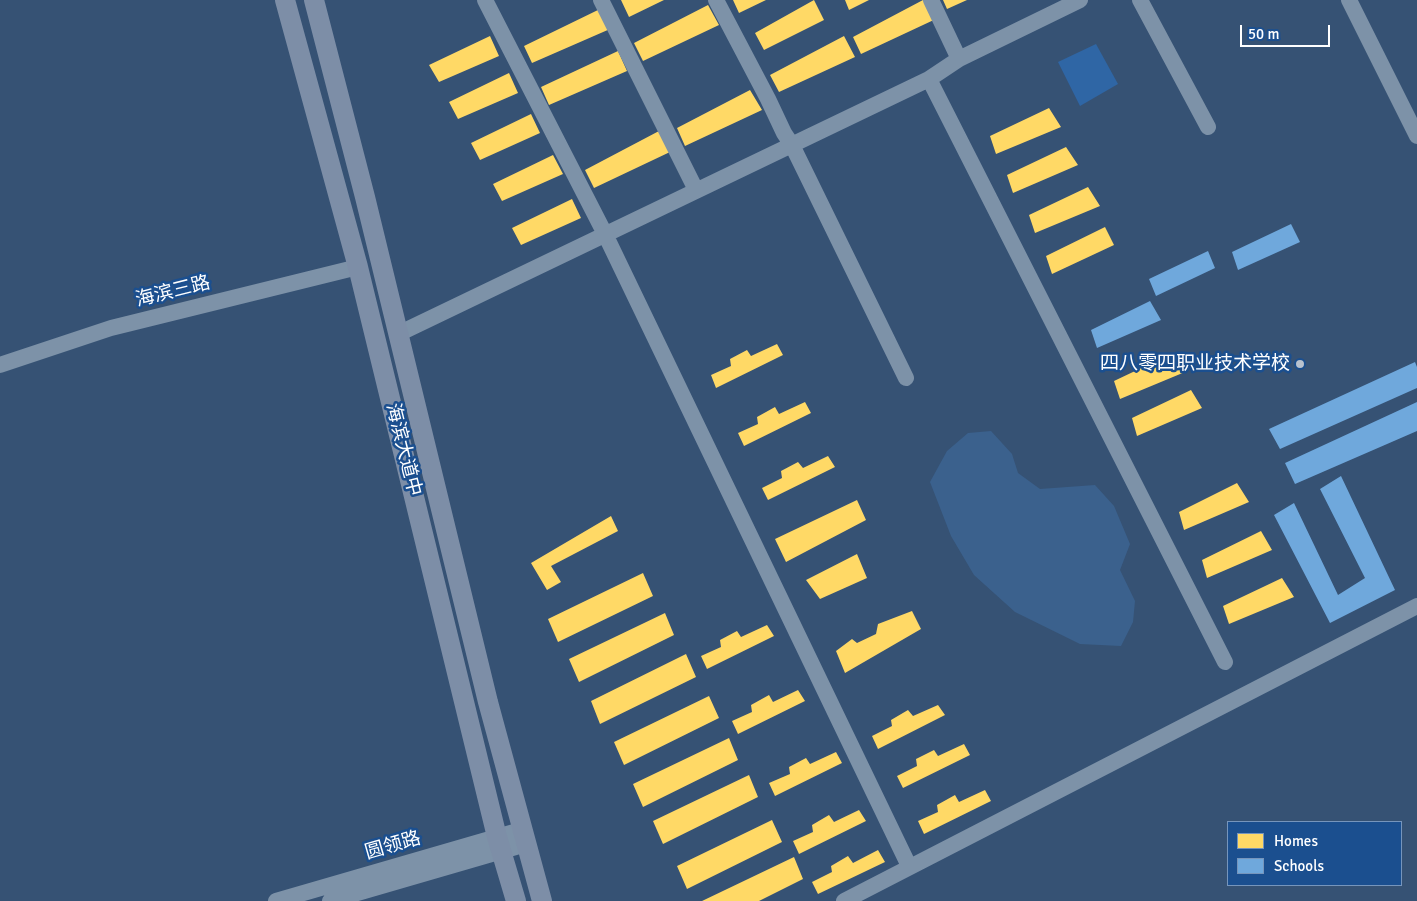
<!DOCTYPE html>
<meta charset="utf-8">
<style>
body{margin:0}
#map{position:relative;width:1417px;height:901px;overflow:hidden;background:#365274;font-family:Signika,sans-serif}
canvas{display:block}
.legend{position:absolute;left:1227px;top:821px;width:175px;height:65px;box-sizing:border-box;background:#1b4f8f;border:1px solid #7695bc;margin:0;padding:6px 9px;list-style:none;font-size:15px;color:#fff}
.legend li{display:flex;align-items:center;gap:10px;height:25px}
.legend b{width:25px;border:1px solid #7695bc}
.scale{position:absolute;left:1240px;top:25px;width:90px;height:22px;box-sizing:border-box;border:2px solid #fff;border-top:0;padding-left:6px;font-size:15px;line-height:18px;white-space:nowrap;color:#fff;-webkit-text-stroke:4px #1b4f8f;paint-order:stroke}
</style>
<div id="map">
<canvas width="1417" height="901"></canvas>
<ul class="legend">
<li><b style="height:14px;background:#ffd966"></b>Homes</li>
<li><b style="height:14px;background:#6fa8dc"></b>Schools</li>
</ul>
<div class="scale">50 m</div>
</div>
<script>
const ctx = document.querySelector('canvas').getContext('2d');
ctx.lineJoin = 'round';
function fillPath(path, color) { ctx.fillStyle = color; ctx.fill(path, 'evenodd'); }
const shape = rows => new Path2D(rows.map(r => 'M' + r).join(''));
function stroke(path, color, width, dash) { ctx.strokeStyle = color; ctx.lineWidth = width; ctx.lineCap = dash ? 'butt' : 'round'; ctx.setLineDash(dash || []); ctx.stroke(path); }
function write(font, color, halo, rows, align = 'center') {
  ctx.font = font + ' Signika,"Noto Sans SC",sans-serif'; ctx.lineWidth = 5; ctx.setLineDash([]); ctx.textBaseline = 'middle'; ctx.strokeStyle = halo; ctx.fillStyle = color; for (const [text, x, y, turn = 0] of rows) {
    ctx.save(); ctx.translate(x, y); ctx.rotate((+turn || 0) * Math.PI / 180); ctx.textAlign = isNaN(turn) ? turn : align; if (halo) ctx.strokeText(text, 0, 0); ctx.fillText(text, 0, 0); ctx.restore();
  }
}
fillPath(shape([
 [1096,44,1118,84,1080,106,1058,62]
]), '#2f66a5');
fillPath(shape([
 [991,431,1012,454,1018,473,1040,489,1095,485,1114,506,1130,544,1120,570,1135,601,1133,622,1121,646,1080,644,1015,612,974,575,951,536,930,482,947,451,968,433]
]), '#3b618d');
fillPath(shape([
 [621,0,664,0,629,17],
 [733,0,766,0,739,13],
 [814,0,824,20,764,50,755,33],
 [845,0,869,0,849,10],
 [923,0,938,18,861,54,853,37],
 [943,0,967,0,947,9],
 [708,5,719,25,643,61,634,43],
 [600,9,610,29,532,63,524,46],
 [490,36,499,56,439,82,429,65],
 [844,36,855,57,779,92,770,75],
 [618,51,627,71,549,105,541,87],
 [509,73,518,93,458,119,449,102],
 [750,90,762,110,685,146,677,128],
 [1049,108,1061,127,996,154,990,136],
 [531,114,540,133,480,160,471,143],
 [659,131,670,152,594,188,585,170],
 [1066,147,1078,165,1013,193,1007,175],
 [553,155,563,174,502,201,493,184],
 [1088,187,1100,206,1035,233,1029,215],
 [572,199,581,218,521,245,512,228],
 [1105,227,1114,245,1052,274,1046,256],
 [777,344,783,355,716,388,711,375,731,366,730,359,747,350,751,356],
 [1173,353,1185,372,1120,399,1114,381],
 [1191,390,1202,408,1137,436,1132,418],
 [805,402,811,413,744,446,738,433,758,424,757,417,775,407,779,414],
 [828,456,835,467,768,500,762,488,782,478,781,471,798,462,803,468],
 [1237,483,1249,502,1184,530,1179,512],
 [857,500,866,520,786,562,775,539],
 [611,516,618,531,551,566,561,582,547,590,531,563],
 [1261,531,1272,550,1207,578,1202,560],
 [857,554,867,578,820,599,806,580],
 [643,573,653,596,558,642,548,619],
 [1282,578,1294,597,1229,624,1223,606],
 [912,611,921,629,845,673,836,651,852,639,857,643,876,634,878,624],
 [665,613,674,635,579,682,569,659],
 [767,625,774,636,707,669,701,656,721,647,720,640,737,631,741,637],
 [686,654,696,677,600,724,591,701],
 [798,690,805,701,738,734,732,721,752,712,751,705,769,695,773,702],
 [709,696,719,718,624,765,614,742],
 [938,705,945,715,878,749,872,736,892,726,891,720,908,710,913,716],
 [729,738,738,760,643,807,633,784],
 [964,744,970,755,903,788,897,776,917,766,916,759,934,750,938,756],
 [836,752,842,763,775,796,769,783,790,774,789,767,806,758,810,764],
 [749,775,758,797,663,844,653,821],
 [985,790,991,801,924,834,918,821,938,812,937,805,955,795,959,802],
 [859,810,866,821,799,854,793,841,813,832,812,825,829,815,834,822],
 [772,820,782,842,687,889,677,866],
 [878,850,885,862,818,894,812,882,832,872,831,866,848,856,853,863],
 [794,857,803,879,759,901,702,901]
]), '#ffd966');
fillPath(shape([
 [1291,224,1300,242,1238,270,1232,252],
 [1208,251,1215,268,1156,296,1149,279],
 [1150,301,1161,320,1097,348,1091,330],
 [1415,362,1417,367,1417,388,1280,449,1269,429],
 [1417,402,1417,431,1295,484,1285,463],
 [1341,476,1395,590,1330,623,1274,515,1294,503,1338,595,1365,578,1320,489]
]), '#6fa8dc');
stroke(shape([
 [485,0,605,234,909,866],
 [601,0,696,190],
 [716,0,768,99,784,133,792,145,906,378],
 [931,0,959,59],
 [1140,0,1208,127],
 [1349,0,1417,136],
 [929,79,1225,662],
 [398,334,929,79,959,59,1080,0],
 [0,365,111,328,358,267],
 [276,901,521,830],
 [330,901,526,844],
 [844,901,1417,606]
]), '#7d92a8', 16);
stroke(shape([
 [285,0,358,267,497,837,516,901],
 [314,0,365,197,488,702,542,901]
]), '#7d8ea7', 20);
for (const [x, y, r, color] of [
 [1300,364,5,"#b9c2ce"]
]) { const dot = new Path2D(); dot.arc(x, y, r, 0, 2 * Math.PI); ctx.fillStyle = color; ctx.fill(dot); stroke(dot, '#1b4f8f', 2); }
write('19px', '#fff', '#1b4f8f', [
 ["海滨三路",173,292,-14],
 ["海滨大道中",403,450,76],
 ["圆领路",393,846,-16]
]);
write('19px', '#fff', '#1b4f8f', [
 ["四八零四职业技术学校",1290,364]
], 'right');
</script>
